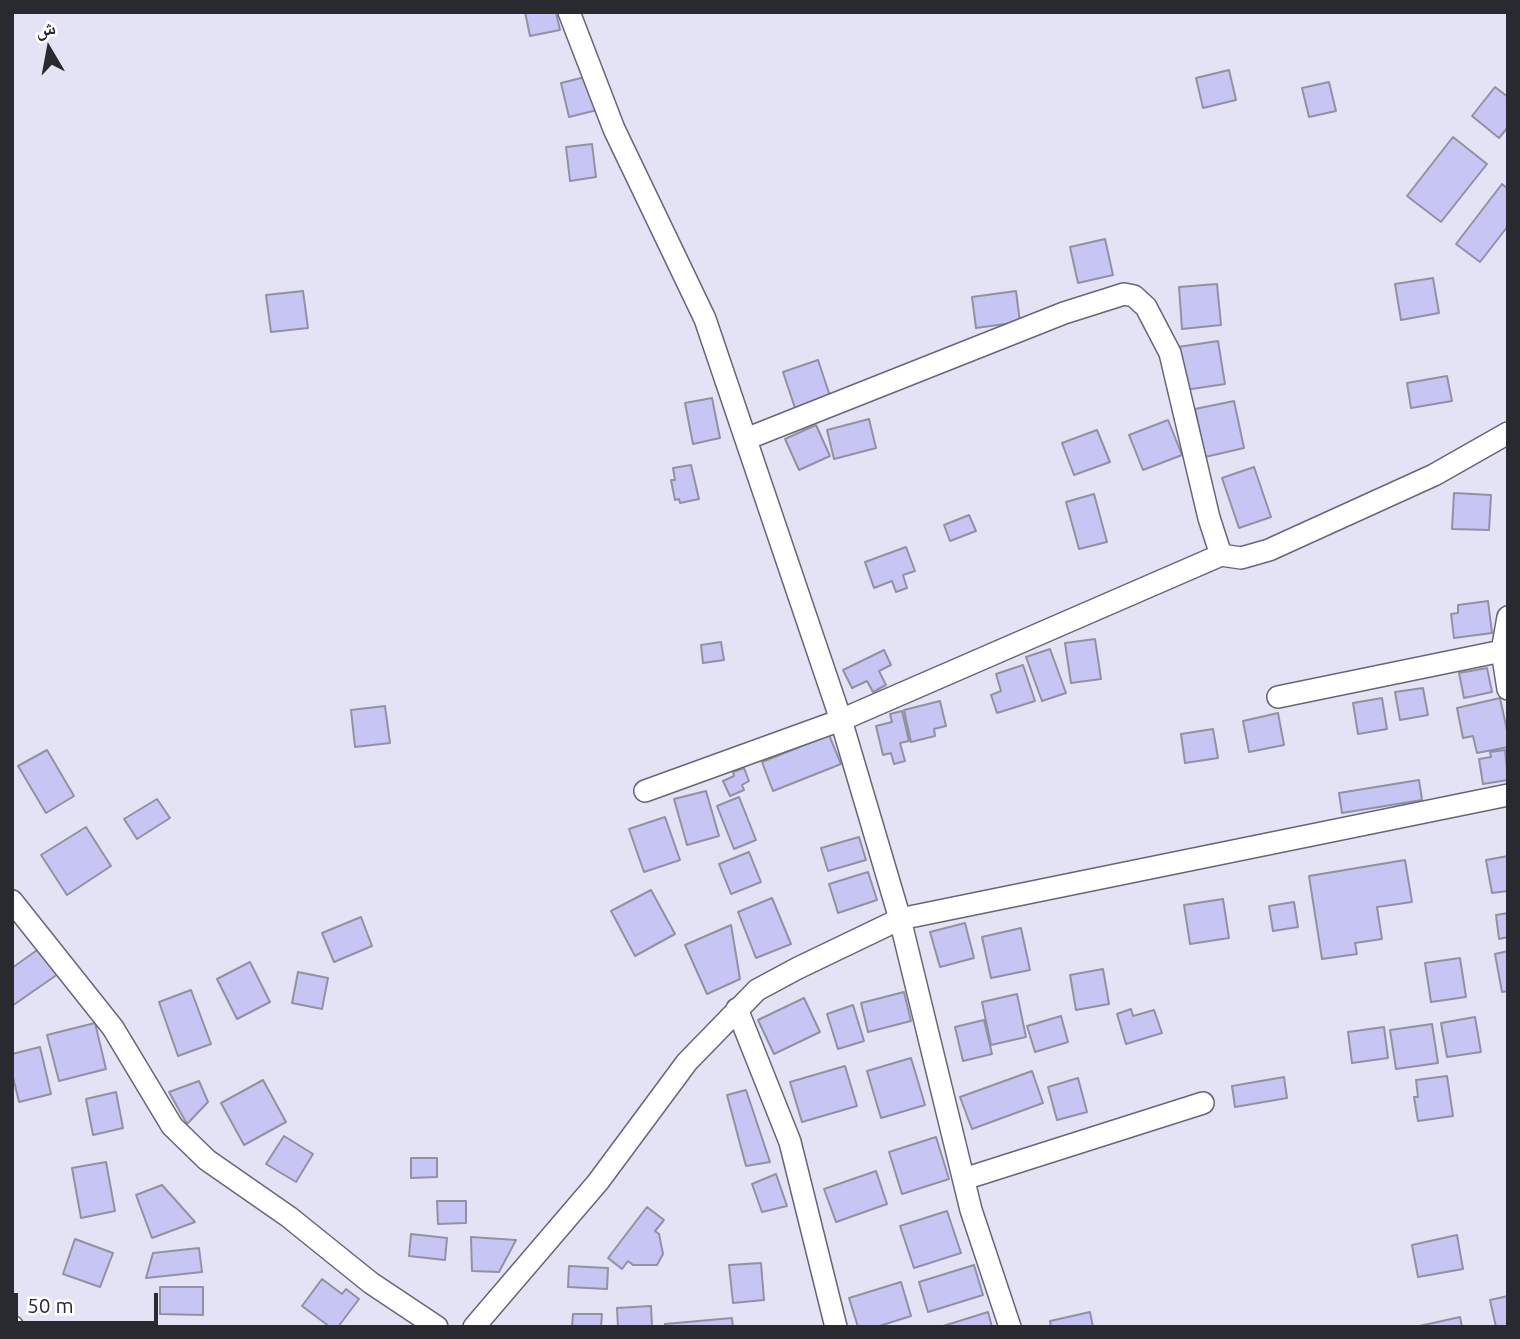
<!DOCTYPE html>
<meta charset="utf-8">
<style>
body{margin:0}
#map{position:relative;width:1520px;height:1339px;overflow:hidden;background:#e3e3f5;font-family:Ubuntu,"Noto Naskh Arabic",sans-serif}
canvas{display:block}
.frame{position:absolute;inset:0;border:14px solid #292930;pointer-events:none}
.north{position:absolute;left:14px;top:14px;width:70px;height:70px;-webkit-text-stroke:5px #fff;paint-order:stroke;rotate:350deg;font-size:19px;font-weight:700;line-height:28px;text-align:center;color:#292930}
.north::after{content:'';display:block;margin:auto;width:24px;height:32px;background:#292930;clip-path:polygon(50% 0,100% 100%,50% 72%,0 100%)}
.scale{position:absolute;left:14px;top:1293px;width:144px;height:32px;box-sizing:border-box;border:4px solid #292930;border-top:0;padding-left:9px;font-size:21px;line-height:24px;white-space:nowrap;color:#292930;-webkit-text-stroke:5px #fff;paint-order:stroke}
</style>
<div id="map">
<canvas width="1520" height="1339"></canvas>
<div class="frame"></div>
<div class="north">ش</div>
<div class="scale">50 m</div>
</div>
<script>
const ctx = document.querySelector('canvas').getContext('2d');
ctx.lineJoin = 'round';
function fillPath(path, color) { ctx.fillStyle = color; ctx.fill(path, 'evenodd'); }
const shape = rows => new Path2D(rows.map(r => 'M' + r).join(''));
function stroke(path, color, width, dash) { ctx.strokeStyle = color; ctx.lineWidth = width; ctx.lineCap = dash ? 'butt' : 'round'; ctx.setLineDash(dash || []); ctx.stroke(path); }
const building = shape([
 [525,12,556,12,560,30,530,36,525,12],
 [1229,70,1236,100,1203,108,1196,78,1229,70],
 [589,76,597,110,569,117,561,83,589,76],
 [1329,82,1336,111,1309,117,1302,88,1329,82],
 [1495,87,1508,97,1508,127,1499,138,1472,116,1495,87],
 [1453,137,1487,164,1441,222,1407,196,1453,137],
 [592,144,596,177,570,181,566,147,592,144],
 [1502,184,1508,189,1508,226,1480,262,1456,244,1502,184],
 [1105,239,1113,275,1078,283,1070,247,1105,239],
 [1433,278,1439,313,1401,320,1395,284,1433,278],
 [1217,284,1221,325,1182,329,1179,287,1217,284],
 [303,291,308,328,271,332,266,295,303,291],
 [1016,291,1020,322,976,328,972,297,1016,291],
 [1218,341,1225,384,1185,390,1178,347,1218,341],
 [818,360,831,399,796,411,783,372,818,360],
 [1447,376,1452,401,1411,408,1407,383,1447,376],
 [712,398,720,438,693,444,685,403,712,398],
 [1234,401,1244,448,1205,457,1195,409,1234,401],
 [869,419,876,448,834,459,827,430,869,419],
 [1168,420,1182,455,1143,470,1129,435,1168,420],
 [816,425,830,456,799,470,785,439,816,425],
 [1097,430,1110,462,1074,475,1062,443,1097,430],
 [691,465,699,499,680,503,679,499,675,500,671,480,675,480,673,468,691,465],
 [1254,467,1271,517,1239,528,1222,478,1254,467],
 [1454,493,1491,495,1489,530,1452,529,1454,493],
 [1094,494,1107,542,1079,549,1066,502,1094,494],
 [969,515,976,531,950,541,944,525,969,515],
 [906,547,915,571,903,575,907,588,896,592,892,581,874,588,865,562,906,547],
 [1488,601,1492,633,1454,638,1451,614,1458,613,1458,605,1488,601],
 [1095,639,1101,679,1071,683,1065,643,1095,639],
 [721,642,724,660,703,663,701,645,721,642],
 [1050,649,1066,693,1042,701,1026,657,1050,649],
 [884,650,891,665,879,671,886,685,873,692,867,681,852,688,843,670,884,650],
 [1023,665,1035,701,997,713,991,695,1001,691,996,674,1023,665],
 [1487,668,1492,692,1464,698,1459,673,1487,668],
 [1423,688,1428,715,1400,720,1395,692,1423,688],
 [1382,698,1387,729,1358,734,1353,703,1382,698],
 [1500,698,1508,735,1508,747,1477,753,1473,736,1463,738,1457,708,1500,698],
 [940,701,946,726,934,729,935,736,911,742,904,710,940,701],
 [385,706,390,743,355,747,351,710,385,706],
 [902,711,909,741,900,743,905,761,894,764,891,753,883,755,876,726,892,722,890,714,902,711],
 [1278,713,1284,745,1249,752,1243,721,1278,713],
 [1213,729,1218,758,1185,763,1181,734,1213,729],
 [829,735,841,764,773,791,762,762,829,735],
 [47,750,74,796,46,813,18,766,47,750],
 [1505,750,1508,780,1483,784,1479,759,1491,757,1490,752,1505,750],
 [744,768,749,781,742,785,744,790,730,796,723,781,734,776,733,772,744,768],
 [1419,780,1422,800,1342,813,1339,793,1419,780],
 [706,791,719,836,687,845,674,799,706,791],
 [739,797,756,840,734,849,717,806,739,797],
 [157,799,170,818,137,839,124,819,157,799],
 [665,817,680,860,644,872,629,829,665,817],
 [86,827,111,866,67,895,41,855,86,827],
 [859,837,866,860,828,871,821,848,859,837],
 [749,852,761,882,731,894,719,864,749,852],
 [1508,856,1508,891,1492,893,1486,860,1508,856],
 [1405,860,1412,902,1377,907,1382,939,1355,943,1357,954,1322,959,1309,876,1405,860],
 [868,872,877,900,838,913,829,884,868,872],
 [651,890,675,934,635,956,611,911,651,890],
 [772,898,791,944,756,958,738,912,772,898],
 [1223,899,1229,938,1190,944,1184,905,1223,899],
 [1294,902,1298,927,1273,931,1269,906,1294,902],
 [1508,913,1508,937,1499,939,1496,915,1508,913],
 [361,917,372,946,334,962,322,933,361,917],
 [965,923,974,958,940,967,930,932,965,923],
 [731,925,740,979,707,994,685,945,731,925],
 [1021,928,1030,970,991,978,982,937,1021,928],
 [40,948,58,974,12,1006,12,968,40,948],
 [1508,951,1508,991,1502,992,1495,954,1508,951],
 [1460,958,1466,997,1431,1002,1425,963,1460,958],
 [250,962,270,1002,237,1019,217,979,250,962],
 [1103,969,1109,1004,1076,1010,1070,975,1103,969],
 [298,972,328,978,322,1009,292,1003,298,972],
 [191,990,211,1044,178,1056,159,1002,191,990],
 [904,992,911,1021,868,1032,861,1003,904,992],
 [1017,994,1026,1037,991,1045,982,1002,1017,994],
 [804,998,820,1032,774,1054,758,1020,804,998],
 [853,1005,864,1041,838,1049,827,1014,853,1005],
 [1131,1009,1133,1016,1154,1010,1162,1033,1126,1044,1117,1014,1131,1009],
 [1061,1016,1068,1042,1035,1052,1027,1026,1061,1016],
 [1475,1017,1481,1052,1447,1057,1441,1023,1475,1017],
 [984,1020,992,1054,963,1061,955,1027,984,1020],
 [95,1023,106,1069,59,1081,47,1035,95,1023],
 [1432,1024,1438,1063,1396,1069,1390,1030,1432,1024],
 [1384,1027,1388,1058,1352,1063,1348,1032,1384,1027],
 [40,1047,51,1094,19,1102,12,1073,12,1054,40,1047],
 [911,1058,925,1105,881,1118,867,1071,911,1058],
 [845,1066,857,1106,802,1122,790,1082,845,1066],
 [1032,1071,1043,1103,972,1129,960,1097,1032,1071],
 [1447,1076,1453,1116,1418,1121,1414,1097,1418,1097,1416,1080,1447,1076],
 [1284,1077,1287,1098,1235,1107,1232,1086,1284,1077],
 [1078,1078,1087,1112,1057,1120,1048,1087,1078,1078],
 [263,1080,286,1122,244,1145,221,1103,263,1080],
 [199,1081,208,1102,187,1124,169,1092,199,1081],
 [746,1090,770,1162,746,1166,727,1095,746,1090],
 [116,1092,123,1128,93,1135,86,1099,116,1092],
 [284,1136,313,1154,296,1182,266,1164,284,1136],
 [936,1137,949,1179,902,1194,889,1152,936,1137],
 [411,1158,437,1158,437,1177,411,1178,411,1158],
 [106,1162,115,1211,81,1218,72,1168,106,1162],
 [876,1171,887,1204,836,1222,824,1189,876,1171],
 [776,1174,787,1206,762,1212,752,1184,776,1174],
 [162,1185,195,1222,152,1238,136,1195,162,1185],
 [437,1201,466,1201,466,1223,438,1224,437,1201],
 [647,1207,664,1220,655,1231,659,1234,663,1254,657,1265,633,1265,628,1261,622,1269,608,1258,647,1207],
 [947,1211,961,1253,914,1268,900,1226,947,1211],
 [411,1234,447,1238,445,1260,409,1256,411,1234],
 [1457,1235,1463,1269,1418,1277,1412,1245,1457,1235],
 [471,1237,516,1240,499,1272,472,1271,471,1237],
 [75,1239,113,1253,100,1287,63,1274,75,1239],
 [199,1248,202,1272,146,1278,153,1253,199,1248],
 [761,1263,764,1300,733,1303,729,1265,761,1263],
 [974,1265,983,1295,928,1312,919,1282,974,1265],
 [569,1266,608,1268,607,1289,568,1287,569,1266],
 [322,1279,342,1294,346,1289,359,1299,338,1327,330,1327,302,1306,322,1279],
 [901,1282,911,1316,876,1327,858,1327,849,1298,901,1282],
 [160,1287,203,1287,203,1315,160,1314,160,1287],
 [1508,1296,1508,1327,1496,1327,1490,1300,1508,1296],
 [651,1306,652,1327,618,1327,617,1308,651,1306],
 [988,1312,992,1327,940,1327,988,1312],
 [1090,1312,1093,1327,1051,1327,1050,1321,1090,1312],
 [573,1314,602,1314,601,1327,572,1327,573,1314],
 [1460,1317,1462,1327,1415,1327,1460,1317],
 [732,1318,733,1327,665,1327,665,1324,732,1318]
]);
fillPath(building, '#c7c5f4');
stroke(building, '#9291a2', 2);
const street = shape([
 [569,12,614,129,705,319,841,720,900,919,971,1210,1010,1327],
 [1221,555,1241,558,1269,550,1434,475,1508,433],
 [1508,617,1502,651,1508,689],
 [1278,697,1502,651],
 [645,791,841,720,1221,555,1209,518,1170,353,1146,307,1134,296,1124,294,1064,313,746,439],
 [12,901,113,1028,172,1126,207,1160,289,1217,371,1283,437,1327],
 [737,1009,790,1142,836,1327],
 [964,1179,1203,1103],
 [12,1326,13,1327],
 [474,1327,598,1182,687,1062,757,990,798,968,900,919,1508,795]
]);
stroke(street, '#676676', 24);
stroke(street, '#fff', 21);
</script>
